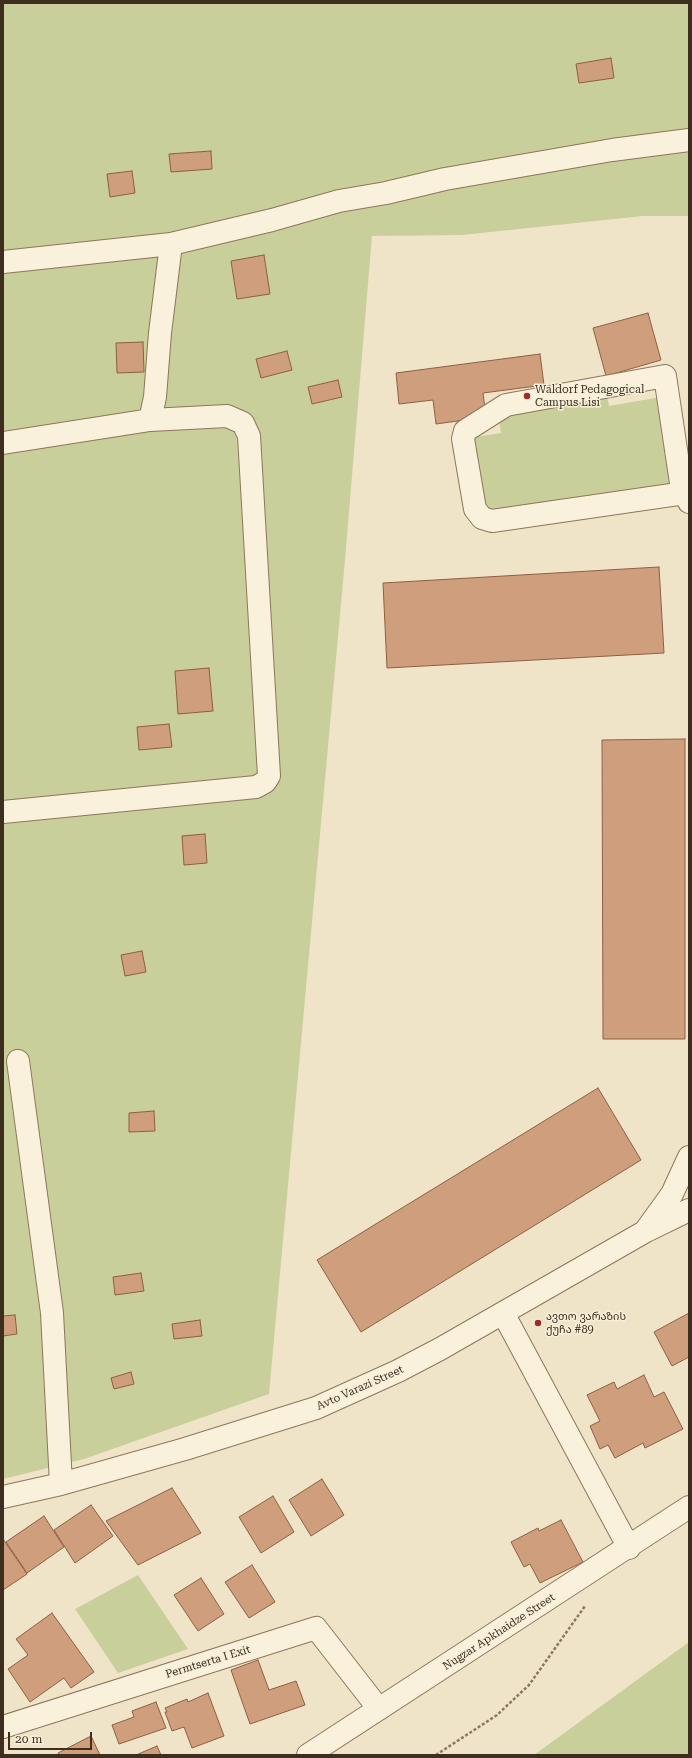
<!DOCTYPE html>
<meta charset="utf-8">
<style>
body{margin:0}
#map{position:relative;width:692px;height:1758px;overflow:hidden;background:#f0e4c8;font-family:"Roboto Serif",serif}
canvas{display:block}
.frame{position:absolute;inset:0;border:4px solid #3d2e20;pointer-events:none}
.scale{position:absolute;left:8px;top:1732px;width:84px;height:18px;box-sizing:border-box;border:2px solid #3d2e20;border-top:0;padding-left:5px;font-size:12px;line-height:14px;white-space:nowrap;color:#3d2e20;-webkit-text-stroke:3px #f7eed8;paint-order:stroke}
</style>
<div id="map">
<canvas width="692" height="1758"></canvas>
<div class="frame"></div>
<div class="scale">20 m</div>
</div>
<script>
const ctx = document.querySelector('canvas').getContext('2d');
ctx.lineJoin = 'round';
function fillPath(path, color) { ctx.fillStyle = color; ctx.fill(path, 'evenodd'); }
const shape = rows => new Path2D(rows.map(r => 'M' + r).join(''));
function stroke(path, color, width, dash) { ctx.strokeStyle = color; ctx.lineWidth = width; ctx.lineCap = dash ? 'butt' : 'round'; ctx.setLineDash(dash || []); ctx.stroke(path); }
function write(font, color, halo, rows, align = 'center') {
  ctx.font = font + ' "Roboto Serif","Noto Sans Georgian",serif'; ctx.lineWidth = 3; ctx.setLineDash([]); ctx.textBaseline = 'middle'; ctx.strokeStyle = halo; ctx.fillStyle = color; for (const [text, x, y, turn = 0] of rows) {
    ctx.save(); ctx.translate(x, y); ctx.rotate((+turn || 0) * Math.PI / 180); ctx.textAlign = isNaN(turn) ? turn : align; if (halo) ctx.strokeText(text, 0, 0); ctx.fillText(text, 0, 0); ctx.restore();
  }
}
fillPath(shape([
 [3,3,689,3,689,216,643,216,462,235,372,236,345,560,269,1394,84,1459,3,1479],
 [607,395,609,406,661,397,675,479,666,488,492,515,481,509,469,438,501,433,498,414],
 [138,1575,188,1649,118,1673,75,1609],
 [689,1642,689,1755,534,1755]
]), '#c9cf9b');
const building = shape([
 [611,58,614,78,579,83,576,64,611,58],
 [211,151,212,169,171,172,169,154,211,151],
 [132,171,135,193,110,197,107,174,132,171],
 [264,255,270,294,237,299,231,261,264,255],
 [648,313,661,360,606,376,593,328,648,313],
 [143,342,144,372,117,373,116,343,143,342],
 [287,351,292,370,261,378,256,359,287,351],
 [540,354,544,385,483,393,486,417,436,424,433,400,399,404,396,373,540,354],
 [338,380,342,397,312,404,308,387,338,380],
 [659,567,664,653,387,668,383,583,659,567],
 [209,668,213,711,178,714,175,671,209,668],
 [169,724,172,747,139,750,137,727,169,724],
 [685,739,685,1039,603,1039,602,740,685,739],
 [205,834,207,863,184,865,182,836,205,834],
 [142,951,146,972,125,976,121,955,142,951],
 [598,1088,641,1160,361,1332,317,1260,598,1088],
 [154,1111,155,1131,129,1132,129,1113,154,1111],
 [141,1273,144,1291,115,1295,113,1277,141,1273],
 [689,1313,689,1357,672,1366,654,1332,689,1313],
 [15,1315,17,1334,3,1336,3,1316,15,1315],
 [200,1320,202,1336,174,1339,172,1324,200,1320],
 [131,1372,134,1384,114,1389,111,1378,131,1372],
 [644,1375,654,1397,664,1392,683,1429,645,1448,643,1443,615,1458,608,1445,600,1449,590,1426,600,1421,587,1395,614,1382,617,1389,644,1375],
 [322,1479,344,1515,311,1536,289,1500,322,1479],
 [172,1488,201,1533,138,1565,106,1521,172,1488],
 [273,1496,294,1532,261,1553,239,1517,273,1496],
 [91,1505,113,1536,75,1563,54,1530,91,1505],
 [44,1516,64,1547,27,1573,6,1542,44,1516],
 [561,1520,583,1562,540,1583,530,1564,524,1567,511,1542,538,1528,539,1531,561,1520],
 [3,1539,27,1574,3,1590,3,1539],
 [252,1565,275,1602,249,1618,225,1582,252,1565],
 [201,1578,224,1614,198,1631,174,1595,201,1578],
 [52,1613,94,1672,71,1688,64,1678,30,1702,8,1669,28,1655,16,1639,52,1613],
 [258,1660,269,1690,296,1681,305,1705,250,1724,231,1670,258,1660],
 [208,1693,224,1736,192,1748,184,1727,172,1731,165,1712,167,1712,165,1708,187,1699,188,1702,208,1693],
 [156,1702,166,1728,119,1744,112,1725,134,1717,132,1711,156,1702],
 [91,1736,100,1755,59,1755,58,1753,91,1736],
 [157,1746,161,1755,136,1755,157,1746]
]);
fillPath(building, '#cf9f7d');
stroke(building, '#8d5f41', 1);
const minor = shape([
 [3,262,171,244,272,220,339,201,386,193,445,179,612,150,689,140],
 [150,420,155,397,160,333,171,244],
 [3,443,150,420,227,416,243,423,249,436,269,776,265,782,256,787,3,812],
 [685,493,492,521,482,518,475,509,463,439,465,431,506,405,665,376,681,483,689,502],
 [18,1061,52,1313,61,1484],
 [646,1230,672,1194,689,1157],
 [503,1313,629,1548],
 [3,1497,61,1484,185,1449,316,1408,398,1371,440,1349,646,1231,689,1210],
 [3,1727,316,1628,379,1709],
 [308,1755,689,1507]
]);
stroke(minor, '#8d765c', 24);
stroke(shape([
 [436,1755,497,1715,529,1685,585,1606]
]), '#8d765c', 2.5, [3, 2]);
stroke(minor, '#faf1dc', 22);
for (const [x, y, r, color] of [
 [527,396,4,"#9e2a2b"],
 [538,1323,4,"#9e2a2b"]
]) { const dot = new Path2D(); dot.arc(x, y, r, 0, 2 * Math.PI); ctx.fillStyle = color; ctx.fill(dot); stroke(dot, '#f7eed8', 1.5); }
write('11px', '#3d2e20', '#f7eed8', [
 ["Waldorf Pedagogical",535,390],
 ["Campus Lisi",535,403],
 ["ავთო ვარაზის",546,1317],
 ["ქუჩა #89",546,1330]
], 'left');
write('11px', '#3d2e20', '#f7eed8', [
 ["Avto Varazi Street",360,1388,-24],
 ["Nugzar Apkhaidze Street",499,1632,-33],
 ["Permtserta I Exit",208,1662,-17]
]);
</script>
